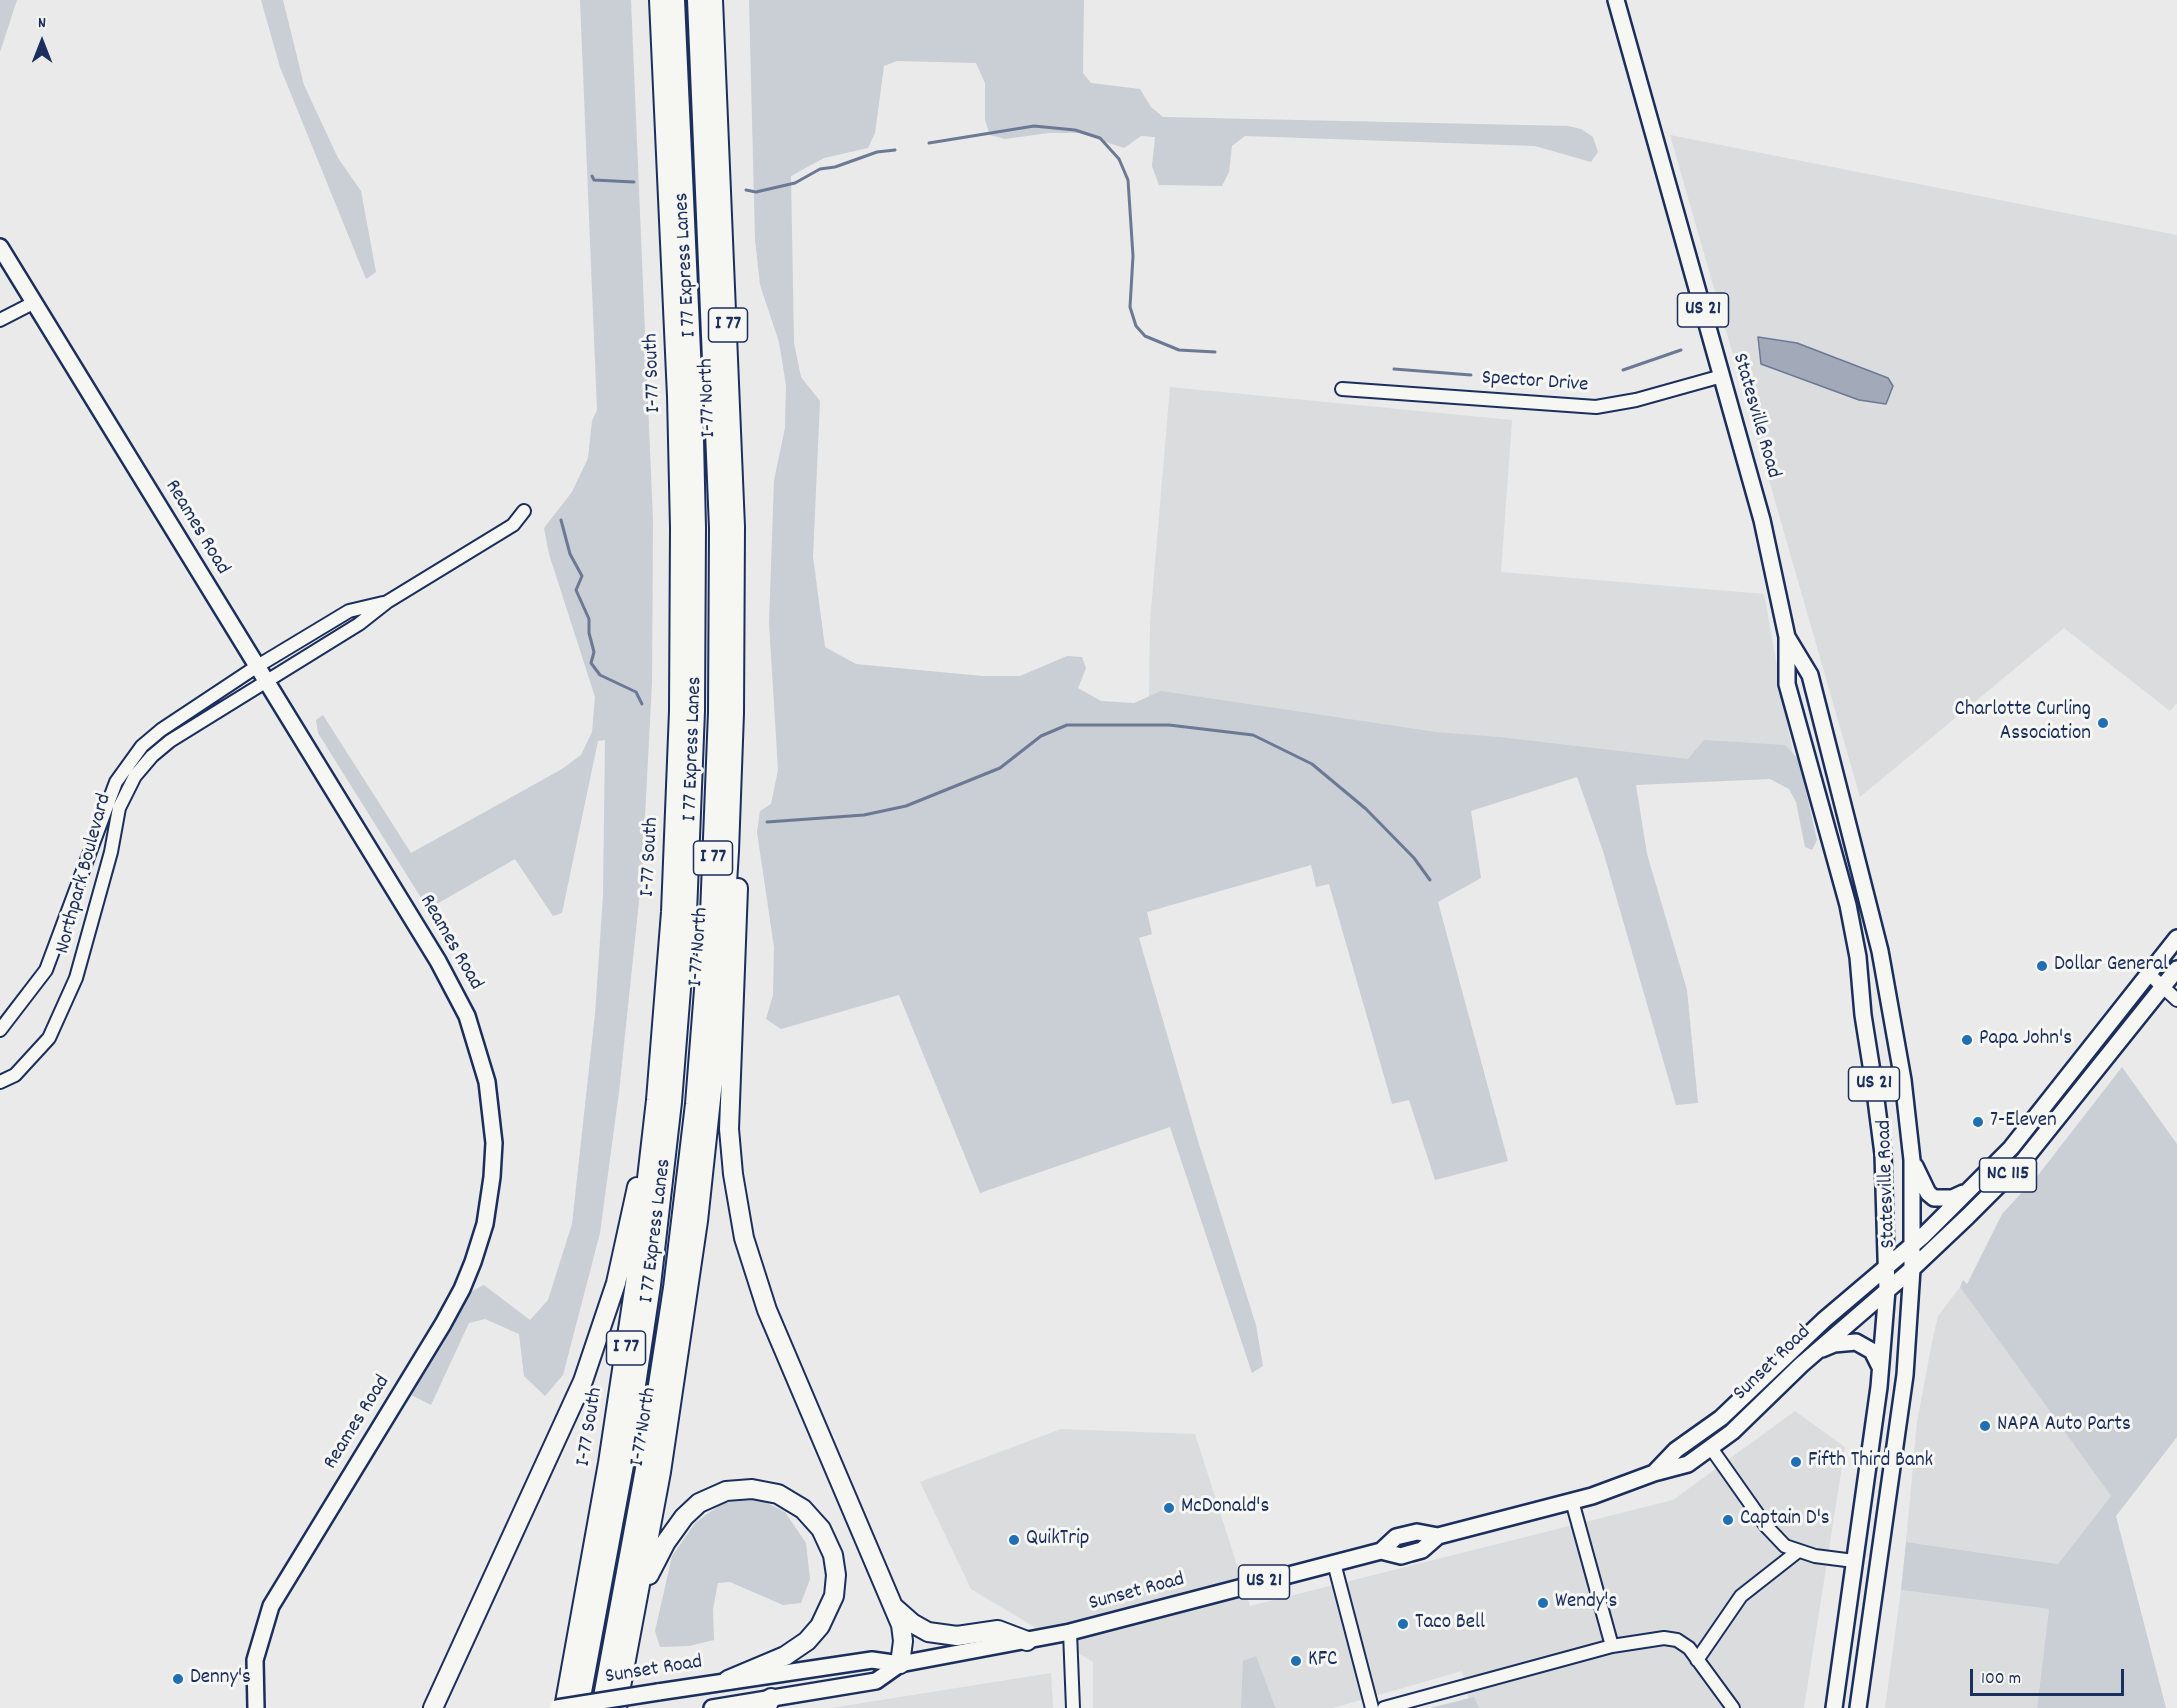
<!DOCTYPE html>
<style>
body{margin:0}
#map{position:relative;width:2177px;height:1708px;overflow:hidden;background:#e9eae9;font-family:Dekko,sans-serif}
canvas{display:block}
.north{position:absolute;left:12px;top:12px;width:60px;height:60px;-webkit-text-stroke:4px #f6f6f2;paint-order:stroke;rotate:0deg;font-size:16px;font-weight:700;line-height:24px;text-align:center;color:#1b2f5e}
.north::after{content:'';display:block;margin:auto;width:21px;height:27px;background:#1b2f5e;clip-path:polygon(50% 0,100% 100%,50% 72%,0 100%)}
.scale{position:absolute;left:1970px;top:1669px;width:154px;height:27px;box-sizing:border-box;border:3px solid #1b2f5e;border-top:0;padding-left:8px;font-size:18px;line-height:21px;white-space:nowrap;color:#1b2f5e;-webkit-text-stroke:4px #f6f6f2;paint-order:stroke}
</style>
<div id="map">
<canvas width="2177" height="1708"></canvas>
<div class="north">N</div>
<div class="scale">100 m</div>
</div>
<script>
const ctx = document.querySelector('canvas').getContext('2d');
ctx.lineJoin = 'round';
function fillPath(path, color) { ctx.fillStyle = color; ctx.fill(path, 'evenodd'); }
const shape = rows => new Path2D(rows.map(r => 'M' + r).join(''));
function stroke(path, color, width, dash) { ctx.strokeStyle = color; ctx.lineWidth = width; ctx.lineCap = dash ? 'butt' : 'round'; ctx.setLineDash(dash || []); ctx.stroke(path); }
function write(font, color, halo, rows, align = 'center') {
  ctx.font = font + ' Dekko,sans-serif'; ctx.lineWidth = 6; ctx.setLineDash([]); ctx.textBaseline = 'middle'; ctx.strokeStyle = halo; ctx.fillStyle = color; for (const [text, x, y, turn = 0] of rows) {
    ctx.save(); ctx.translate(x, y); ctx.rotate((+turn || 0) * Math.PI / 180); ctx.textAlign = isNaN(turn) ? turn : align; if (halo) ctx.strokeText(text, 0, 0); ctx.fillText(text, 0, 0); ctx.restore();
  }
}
fillPath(shape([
 [1670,135,2177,235,2177,703,2170,711,2064,628,1860,797],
 [1170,387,1512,420,1501,572,1764,594,1797,776,1489,743,1149,696,1150,622],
 [1960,1287,2111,1496,2058,1564,1906,1542,1917,1422,1932,1342,1938,1316],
 [1795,1411,1845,1447,1804,1708,1471,1708,1462,1671,1333,1708,1093,1708,1093,1662,971,1589,920,1482,1061,1429,1195,1434,1250,1606,1673,1500],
 [1901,1590,2049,1609,2037,1708,1885,1708],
 [1051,1673,1053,1708,831,1708]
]), '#dadcde');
fillPath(shape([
 [0,0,17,0,0,52],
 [261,0,283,0,304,85,338,158,361,191,376,272,366,279,280,67],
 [580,0,631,0,653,521,652,683,642,873,619,1092,600,1233,563,1375,545,1396,524,1376,519,1334,485,1319,469,1323,431,1405,411,1395,472,1291,484,1285,530,1320,548,1300,572,1224,595,1014,603,896,605,740,598,741,562,913,553,916,515,859,428,909,318,733,316,720,323,715,411,853,562,769,581,755,592,732,595,697,549,554,544,528,572,492,588,458,592,421,597,410],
 [749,0,1084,0,1083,73,1091,83,1140,89,1151,107,1163,117,1568,126,1581,129,1593,137,1598,152,1591,162,1535,146,1245,136,1232,146,1229,172,1222,186,1159,185,1152,166,1155,137,1141,136,1124,148,1079,133,1049,133,1005,139,990,135,985,120,985,83,976,63,897,61,884,66,875,133,868,148,824,158,791,176,794,343,801,377,820,401,813,557,825,647,856,664,982,676,1020,676,1067,656,1082,657,1086,668,1078,688,1101,701,1134,703,1161,691,1436,732,1499,737,1688,759,1704,740,1785,745,1799,760,1817,840,1812,850,1805,847,1796,802,1789,789,1770,779,1636,785,1647,854,1687,990,1698,1103,1676,1105,1603,851,1577,777,1471,811,1481,878,1438,902,1508,1161,1435,1180,1409,1100,1392,1104,1329,884,1316,887,1311,865,1147,912,1152,934,1139,938,1198,1141,1256,1325,1263,1366,1252,1373,1170,1127,980,1193,899,995,781,1029,766,1019,773,995,774,947,757,832,760,811,771,804,778,770,769,623,774,480,785,428,786,385,779,342,760,285,755,239],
 [2122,1067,2177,1144,2177,1437,2116,1516,2166,1708,2037,1708,2049,1609,1901,1590,1906,1542,2058,1564,2111,1496,1960,1287,1963,1280,1967,1284,2002,1214,2039,1174],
 [759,1499,785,1512,806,1543,810,1579,801,1603,783,1605,730,1582,718,1583,713,1609,714,1640,689,1646,660,1647,655,1631,672,1556,696,1522,723,1503],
 [1256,1656,1275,1707,1276,1708,1241,1708,1243,1661],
 [1474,1697,1479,1708,1430,1708]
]), '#caced5');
const water = shape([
 [1758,337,1797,343,1888,378,1893,386,1886,404,1859,400,1761,364,1758,337]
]);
fillPath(water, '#a2aaba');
stroke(water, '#6c7995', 1.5);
stroke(shape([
 [929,143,1034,126,1075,130,1100,138,1119,159,1128,180,1133,256,1130,307,1136,326,1145,336,1179,350,1215,352],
 [592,176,594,180,634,182],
 [746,190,756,192,795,183,820,169,835,167,877,152,895,150],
 [1394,369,1471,375],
 [1623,370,1681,350],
 [561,520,570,554,582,576,576,590,589,619,589,633,594,652,591,663,600,675,636,692,642,704],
 [767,822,864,815,906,806,1000,768,1041,736,1067,725,1169,725,1253,735,1312,764,1366,809,1414,858,1430,880]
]), '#6c7995', 3);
const minor = shape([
 [0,320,33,303],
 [1342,389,1596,407,1636,400,1722,376],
 [2149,974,2177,1000],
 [0,1030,46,970,116,782,142,746,161,730,256,667,349,611,383,603],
 [0,1082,15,1075,49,1038,76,978,111,852,119,808,135,776,152,756,170,741,359,624,387,602,513,525,524,511],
 [1711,1448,1766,1526,1785,1546,1815,1556,1854,1561],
 [1572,1501,1612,1646],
 [1334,1563,1372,1708],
 [1070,1632,1073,1708],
 [1697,1660,1741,1596,1797,1552],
 [1384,1708,1612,1646,1664,1638,1677,1640,1689,1648,1733,1708]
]);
const major = shape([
 [1616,0,1762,520,1787,637,1787,684,1848,905,1858,957,1863,1015,1874,1084,1883,1154,1887,1290,1879,1387,1834,1708],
 [0,247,438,961,467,1016,487,1082,494,1143,492,1177,485,1224,473,1262,462,1289,443,1324,271,1606,255,1660,256,1708],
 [1787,637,1810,675,1880,951,1903,1080,1912,1160,1912,1269,1905,1375,1858,1708],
 [1915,1166,1928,1193,1934,1198,1952,1198,1963,1193],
 [1822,1349,1834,1344,1856,1342,1872,1351,1880,1367],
 [1654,1473,1676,1450,1721,1418,1824,1320,1923,1236,2011,1148,2177,938],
 [1381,1551,1401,1556,1411,1553,1422,1550,1438,1536],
 [658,1692,872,1660,900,1664,1070,1632,1381,1551,1396,1537,1417,1532,1438,1536,1592,1496,1654,1473,1688,1464,1732,1432,1801,1365,1912,1269,1968,1216,2024,1160,2177,969],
 [712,1708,876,1681,900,1664]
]);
const highway = shape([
 [738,888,729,1129,733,1174,744,1238,767,1310,901,1625,903,1641,900,1664],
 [649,1575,666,1542,684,1517,699,1503,726,1491,752,1489,778,1494,803,1509,821,1529,833,1555,836,1575,834,1596,820,1626,807,1641,785,1656,728,1680],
 [895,1608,912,1623,928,1632,957,1636,998,1630,1027,1641],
 [433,1708,583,1381,616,1283,637,1187],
 [564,1708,608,1463,635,1283,656,1100,671,912,679,711,680,528,677,396,659,0],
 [579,1708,624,1465,651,1285,672,1102,687,913,695,711,696,528,693,396,675,0],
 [601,1708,645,1469,673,1288,695,1104,710,914,718,712,719,528,697,0],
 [617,1708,661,1472,698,1221,717,1043,729,851,734,713,735,527,713,0],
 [766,1708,771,1698]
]);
stroke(minor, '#1b2f5e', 16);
stroke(major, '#1b2f5e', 20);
stroke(highway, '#1b2f5e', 22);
stroke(minor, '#f6f6f2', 12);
stroke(major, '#f6f6f2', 15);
stroke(highway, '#f6f6f2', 18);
const majorBridge = shape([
 [557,1708,658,1692]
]);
stroke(majorBridge, '#1b2f5e', 20, []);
stroke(majorBridge, '#f6f6f2', 15);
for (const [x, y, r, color] of [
 [2103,723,6,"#1f6fb2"],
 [2042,966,6,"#1f6fb2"],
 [1967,1040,6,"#1f6fb2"],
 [1978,1122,6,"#1f6fb2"],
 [1985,1426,6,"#1f6fb2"],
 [1796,1462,6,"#1f6fb2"],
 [1169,1508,6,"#1f6fb2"],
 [1728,1520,6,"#1f6fb2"],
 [1014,1540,6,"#1f6fb2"],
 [1543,1603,6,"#1f6fb2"],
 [1403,1624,6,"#1f6fb2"],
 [1296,1661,6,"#1f6fb2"],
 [178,1679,6,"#1f6fb2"]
]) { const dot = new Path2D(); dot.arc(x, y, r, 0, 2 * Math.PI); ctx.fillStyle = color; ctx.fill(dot); stroke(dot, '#f6f6f2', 2); }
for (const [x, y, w] of [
 [1703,310,51],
 [728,325,39],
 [713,858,39],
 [1874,1084,51],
 [2008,1175,57],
 [626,1348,39],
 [1264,1582,51]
]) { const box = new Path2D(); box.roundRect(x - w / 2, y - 17, w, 34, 4.5); ctx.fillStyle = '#f6f6f2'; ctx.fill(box); stroke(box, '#1b2f5e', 1.5); }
write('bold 20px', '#1b2f5e', null, [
 ["US 21",1703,310],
 ["I 77",728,325],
 ["I 77",713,858],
 ["US 21",1874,1084],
 ["NC 115",2008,1175],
 ["I 77",626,1348],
 ["US 21",1264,1582]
]);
write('21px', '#1b2f5e', '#f6f6f2', [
 ["I 77 Express Lanes",687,265,-93],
 ["I-77 South",654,373,-92],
 ["Spector Drive",1535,383,4],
 ["I-77 North",709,398,-92],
 ["Statesville Road",1755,416,74],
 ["Reames Road",196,528,59],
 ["I 77 Express Lanes",694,749,-88],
 ["I-77 South",651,857,-87],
 ["Northpark Boulevard",85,874,-75],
 ["Reames Road",450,943,60],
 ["I-77 North",700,947,-86],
 ["Statesville Road",1888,1184,-92],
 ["I 77 Express Lanes",657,1231,-83],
 ["Sunset Road",1773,1364,-44],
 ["Reames Road",358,1423,-58],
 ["I-77 South",591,1427,-81],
 ["I-77 North",645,1427,-81],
 ["Sunset Road",1137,1593,-15],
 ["Sunset Road",654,1671,-9]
]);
write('21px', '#1b2f5e', '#f6f6f2', [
 ["Charlotte Curling",2091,711,"right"],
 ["Association",2091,735,"right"],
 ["Dollar General",2054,966],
 ["Papa John's",1979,1040],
 ["7-Eleven",1990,1122],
 ["NAPA Auto Parts",1997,1426],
 ["Fifth Third Bank",1808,1462],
 ["McDonald's",1181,1508],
 ["Captain D's",1740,1520],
 ["QuikTrip",1026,1540],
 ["Wendy's",1555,1603],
 ["Taco Bell",1415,1624],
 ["KFC",1308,1661],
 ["Denny's",190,1679]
], 'left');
</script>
